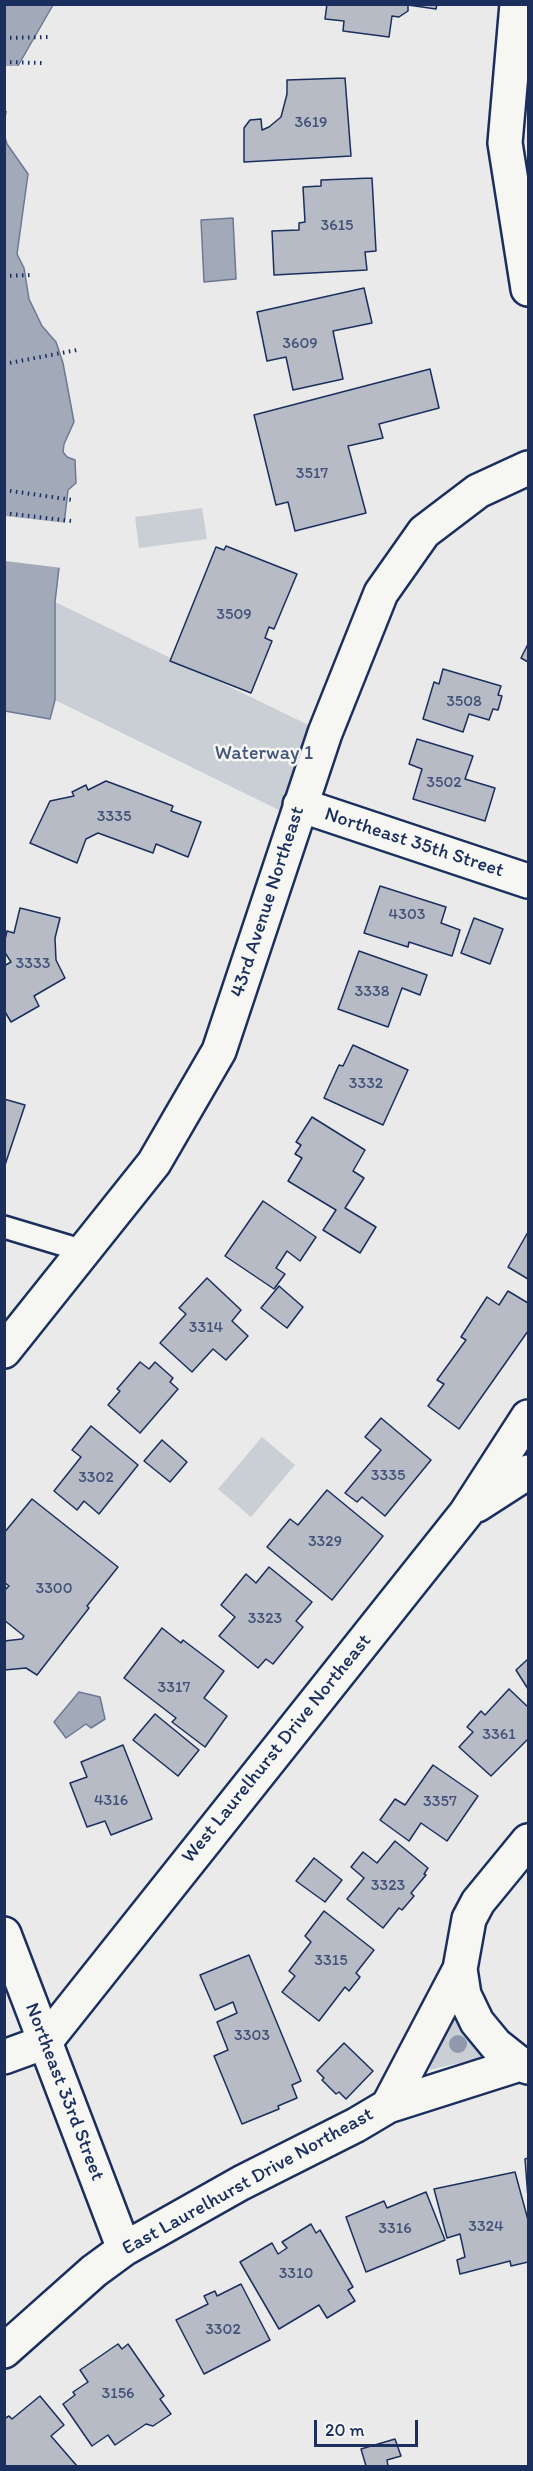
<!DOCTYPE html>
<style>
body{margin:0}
#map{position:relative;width:533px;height:2471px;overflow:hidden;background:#e9eae9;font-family:Itim,sans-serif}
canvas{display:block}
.frame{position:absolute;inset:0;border:6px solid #1b2f5e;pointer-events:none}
.scale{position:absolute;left:314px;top:2420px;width:104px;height:27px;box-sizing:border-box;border:3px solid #1b2f5e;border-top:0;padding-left:8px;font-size:18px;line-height:21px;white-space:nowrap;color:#1b2f5e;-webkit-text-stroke:4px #f6f6f2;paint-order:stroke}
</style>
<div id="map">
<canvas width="533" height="2471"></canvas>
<div class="frame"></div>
<div class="scale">20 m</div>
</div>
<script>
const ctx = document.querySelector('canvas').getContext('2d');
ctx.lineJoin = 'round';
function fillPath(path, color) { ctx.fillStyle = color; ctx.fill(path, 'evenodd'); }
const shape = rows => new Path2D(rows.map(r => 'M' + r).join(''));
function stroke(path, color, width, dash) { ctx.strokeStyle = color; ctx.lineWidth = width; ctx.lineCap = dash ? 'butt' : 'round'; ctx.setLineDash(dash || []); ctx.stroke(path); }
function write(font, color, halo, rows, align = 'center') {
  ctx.font = font + ' Itim,sans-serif'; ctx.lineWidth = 5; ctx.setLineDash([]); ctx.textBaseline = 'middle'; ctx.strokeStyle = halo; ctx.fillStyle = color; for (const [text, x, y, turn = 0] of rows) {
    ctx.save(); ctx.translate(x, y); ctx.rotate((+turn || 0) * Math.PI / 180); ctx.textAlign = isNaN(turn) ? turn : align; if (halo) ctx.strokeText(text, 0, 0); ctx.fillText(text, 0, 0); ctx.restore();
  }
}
fillPath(shape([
 [202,508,207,539,139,548,135,517],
 [55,602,325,733,295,818,55,700],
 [262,1437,295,1465,251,1517,218,1489],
 [455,2008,486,2057,429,2070]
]), '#caced5');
const water = shape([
 [5,5,53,5,15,71,5,117,5,5],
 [4,134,7,144,28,174,17,254,24,268,29,299,42,326,56,342,63,363,74,422,64,444,63,452,67,457,75,460,76,483,68,490,55,602,55,700,50,719,5,711,4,134],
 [233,218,236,279,204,282,201,220,233,218],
 [79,1692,100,1697,105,1719,91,1728,86,1724,66,1738,54,1722,79,1692]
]);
fillPath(water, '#a2aaba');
stroke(water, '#6c7995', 1.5);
fillPath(shape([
 [5,66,21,66,9,111,5,111],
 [5,516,67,523,62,568,5,561]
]), '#e9eae9');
const building = shape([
 [327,4,437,4,436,9,408,5,408,11,399,17,392,16,389,37,343,31,344,21,325,19,327,4],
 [345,78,351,156,244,162,244,128,250,120,261,119,262,130,269,127,281,117,287,94,287,80,345,78],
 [372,178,376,251,365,252,367,270,274,275,272,231,299,230,299,223,305,222,303,187,321,186,321,180,372,178],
 [364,288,372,323,333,331,343,379,293,390,286,357,267,361,257,312,364,288],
 [430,369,439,408,379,424,383,438,348,446,366,513,295,531,288,502,276,505,254,415,430,369],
 [226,546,297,574,274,629,269,627,265,638,272,641,251,693,170,661,216,547,224,550,226,546],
 [528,644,528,662,521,658,528,644],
 [443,669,501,686,498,695,502,696,498,710,493,709,489,720,469,714,463,732,423,719,434,682,439,684,443,669],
 [417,739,473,756,465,779,495,788,485,821,413,799,422,769,409,764,417,739],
 [106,781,173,806,171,811,201,822,188,857,156,844,153,853,98,833,86,839,77,863,30,843,50,801,74,796,72,792,86,785,88,790,106,781],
 [380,886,446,907,441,923,460,930,452,956,409,942,408,947,364,933,380,886],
 [20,908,60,918,55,938,56,960,65,978,34,996,39,1006,11,1022,4,1010,4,966,11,962,4,951,4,944,7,931,14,933,20,908],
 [474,918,503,929,490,964,461,953,474,918],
 [359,951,427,975,420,995,402,988,388,1027,338,1009,359,951],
 [353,1045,408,1070,383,1125,324,1098,339,1065,343,1066,353,1045],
 [4,1099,25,1105,4,1168,4,1099],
 [312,1117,365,1150,353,1171,364,1178,345,1208,376,1227,360,1253,323,1230,336,1210,288,1181,302,1158,295,1154,301,1145,296,1142,312,1117],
 [263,1201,316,1237,300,1261,287,1251,276,1268,285,1274,274,1289,225,1256,263,1201],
 [528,1232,528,1279,508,1267,528,1232],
 [207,1278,241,1310,232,1321,248,1336,226,1360,213,1349,192,1372,160,1343,186,1314,179,1308,207,1278],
 [279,1286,303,1307,287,1328,261,1308,279,1286],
 [508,1291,528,1303,528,1331,459,1429,428,1406,444,1384,437,1380,466,1340,461,1337,487,1297,499,1305,508,1291],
 [140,1362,149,1369,155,1362,173,1378,170,1382,178,1389,140,1433,108,1405,120,1391,117,1389,140,1362],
 [381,1418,431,1460,385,1516,362,1497,357,1502,345,1493,381,1450,365,1437,381,1418],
 [91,1426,138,1465,99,1514,84,1501,77,1510,54,1491,81,1457,72,1450,91,1426],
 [162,1440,187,1462,170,1482,144,1461,162,1440],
 [327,1490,383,1536,332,1600,267,1547,290,1519,298,1525,327,1490],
 [32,1499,118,1567,87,1606,89,1608,37,1675,26,1668,4,1670,4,1641,22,1639,24,1636,4,1620,4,1591,9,1586,4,1582,4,1533,32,1499],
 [269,1567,312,1602,296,1621,303,1627,273,1664,266,1659,258,1668,219,1636,235,1617,221,1605,246,1574,256,1583,269,1567],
 [162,1628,181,1643,183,1640,224,1671,204,1698,227,1716,205,1747,172,1722,176,1718,124,1678,162,1628],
 [528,1659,528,1689,516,1670,528,1659],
 [509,1689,528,1707,528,1739,491,1776,459,1747,473,1732,467,1727,481,1711,485,1715,509,1689],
 [155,1714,199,1750,178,1776,133,1740,155,1714],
 [123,1745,152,1819,111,1835,105,1821,87,1827,70,1783,87,1777,81,1762,123,1745],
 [433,1765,478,1796,447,1841,421,1823,409,1841,380,1820,395,1799,405,1805,433,1765],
 [395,1841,428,1868,424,1874,426,1875,411,1893,414,1896,402,1910,399,1908,383,1928,347,1899,364,1878,351,1867,363,1852,377,1863,395,1841],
 [314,1858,342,1880,325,1902,296,1881,314,1858],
 [324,1911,374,1950,356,1973,360,1977,349,1991,345,1987,319,2021,282,1992,295,1976,289,1971,311,1942,305,1936,324,1911],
 [249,1955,301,2081,292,2085,297,2098,278,2106,279,2109,242,2124,214,2056,228,2050,217,2022,237,2013,233,2002,215,2010,200,1975,249,1955],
 [344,2043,373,2071,346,2099,339,2092,336,2094,322,2080,324,2078,317,2071,344,2043],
 [528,2158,528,2198,525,2159,528,2158],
 [515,2172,528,2220,528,2262,511,2266,510,2261,460,2274,457,2260,465,2257,460,2234,447,2238,434,2189,515,2172],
 [426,2192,445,2240,366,2272,346,2217,384,2201,387,2208,426,2192],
 [311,2224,316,2233,320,2230,353,2287,348,2290,355,2301,327,2318,319,2305,279,2329,240,2262,272,2243,278,2254,287,2248,282,2242,311,2224],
 [241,2284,270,2340,204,2374,176,2320,208,2304,204,2296,215,2291,217,2296,241,2284],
 [118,2344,122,2349,128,2344,164,2396,160,2399,171,2414,153,2426,146,2424,115,2445,108,2435,92,2446,63,2404,75,2395,73,2392,88,2382,80,2370,118,2344],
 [40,2396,64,2425,51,2436,77,2466,4,2466,4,2419,9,2416,12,2419,40,2396],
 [395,2439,401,2456,387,2460,388,2466,366,2466,361,2449,395,2439]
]);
fillPath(building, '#b6bbc6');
stroke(building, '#1b2f5e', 1.5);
const service = shape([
 [4,1227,84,1251]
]);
const minor = shape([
 [517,4,505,143,528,289],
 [300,805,528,881],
 [4,1351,154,1163,219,1051,325,733,381,593,424,532,478,491,528,468],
 [477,1505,528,1472],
 [528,1841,478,1902,469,1919,460,1969,464,1995,477,2022,496,2045,520,2064,528,2067],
 [4,1934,124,2249],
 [4,2057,45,2042,466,1513,528,1417],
 [388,2106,460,1969],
 [4,2351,94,2271,124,2249,241,2183,356,2125,388,2106,520,2064]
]);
stroke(service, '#1b2f5e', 26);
stroke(minor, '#1b2f5e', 38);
stroke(shape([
 [4,38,49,37],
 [4,62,42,63],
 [4,276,32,275],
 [4,364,77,350],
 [4,490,73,500],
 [4,513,71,521]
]), '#1b2f5e', 4, [1.5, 4.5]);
stroke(service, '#f6f6f2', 21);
stroke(minor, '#f6f6f2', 33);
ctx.fillStyle = '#9099ad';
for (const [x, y] of [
 [458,2044]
]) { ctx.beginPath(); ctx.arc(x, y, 9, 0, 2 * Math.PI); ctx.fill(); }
write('16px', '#425278', null, [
 ["3619",311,123],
 ["3615",337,226],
 ["3609",300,344],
 ["3517",312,474],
 ["3509",234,615],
 ["3508",464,702],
 ["3502",444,783],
 ["3335",114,817],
 ["4303",407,915],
 ["3333",33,964],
 ["3338",372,992],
 ["3332",366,1084],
 ["3314",206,1328],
 ["3335",388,1476],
 ["3302",96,1478],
 ["3329",325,1542],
 ["3300",54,1589],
 ["3323",265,1619],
 ["3317",174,1688],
 ["3361",499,1735],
 ["4316",111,1801],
 ["3357",440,1802],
 ["3323",388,1886],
 ["3315",331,1961],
 ["3303",252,2036],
 ["3324",486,2227],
 ["3316",395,2229],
 ["3310",296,2274],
 ["3302",223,2330],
 ["3156",118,2394]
]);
write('20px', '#47577c', '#f6f6f2', [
 ["Waterway 1",264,754]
]);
write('20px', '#1b2f5e', '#f6f6f2', [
 ["Northeast 35th Street",414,843,18],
 ["43rd Avenue Northeast",268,902,-72],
 ["West Laurelhurst Drive Northeast",277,1749,-51],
 ["Northeast 33rd Street",64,2092,69],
 ["East Laurelhurst Drive Northeast",248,2182,-29]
]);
</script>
